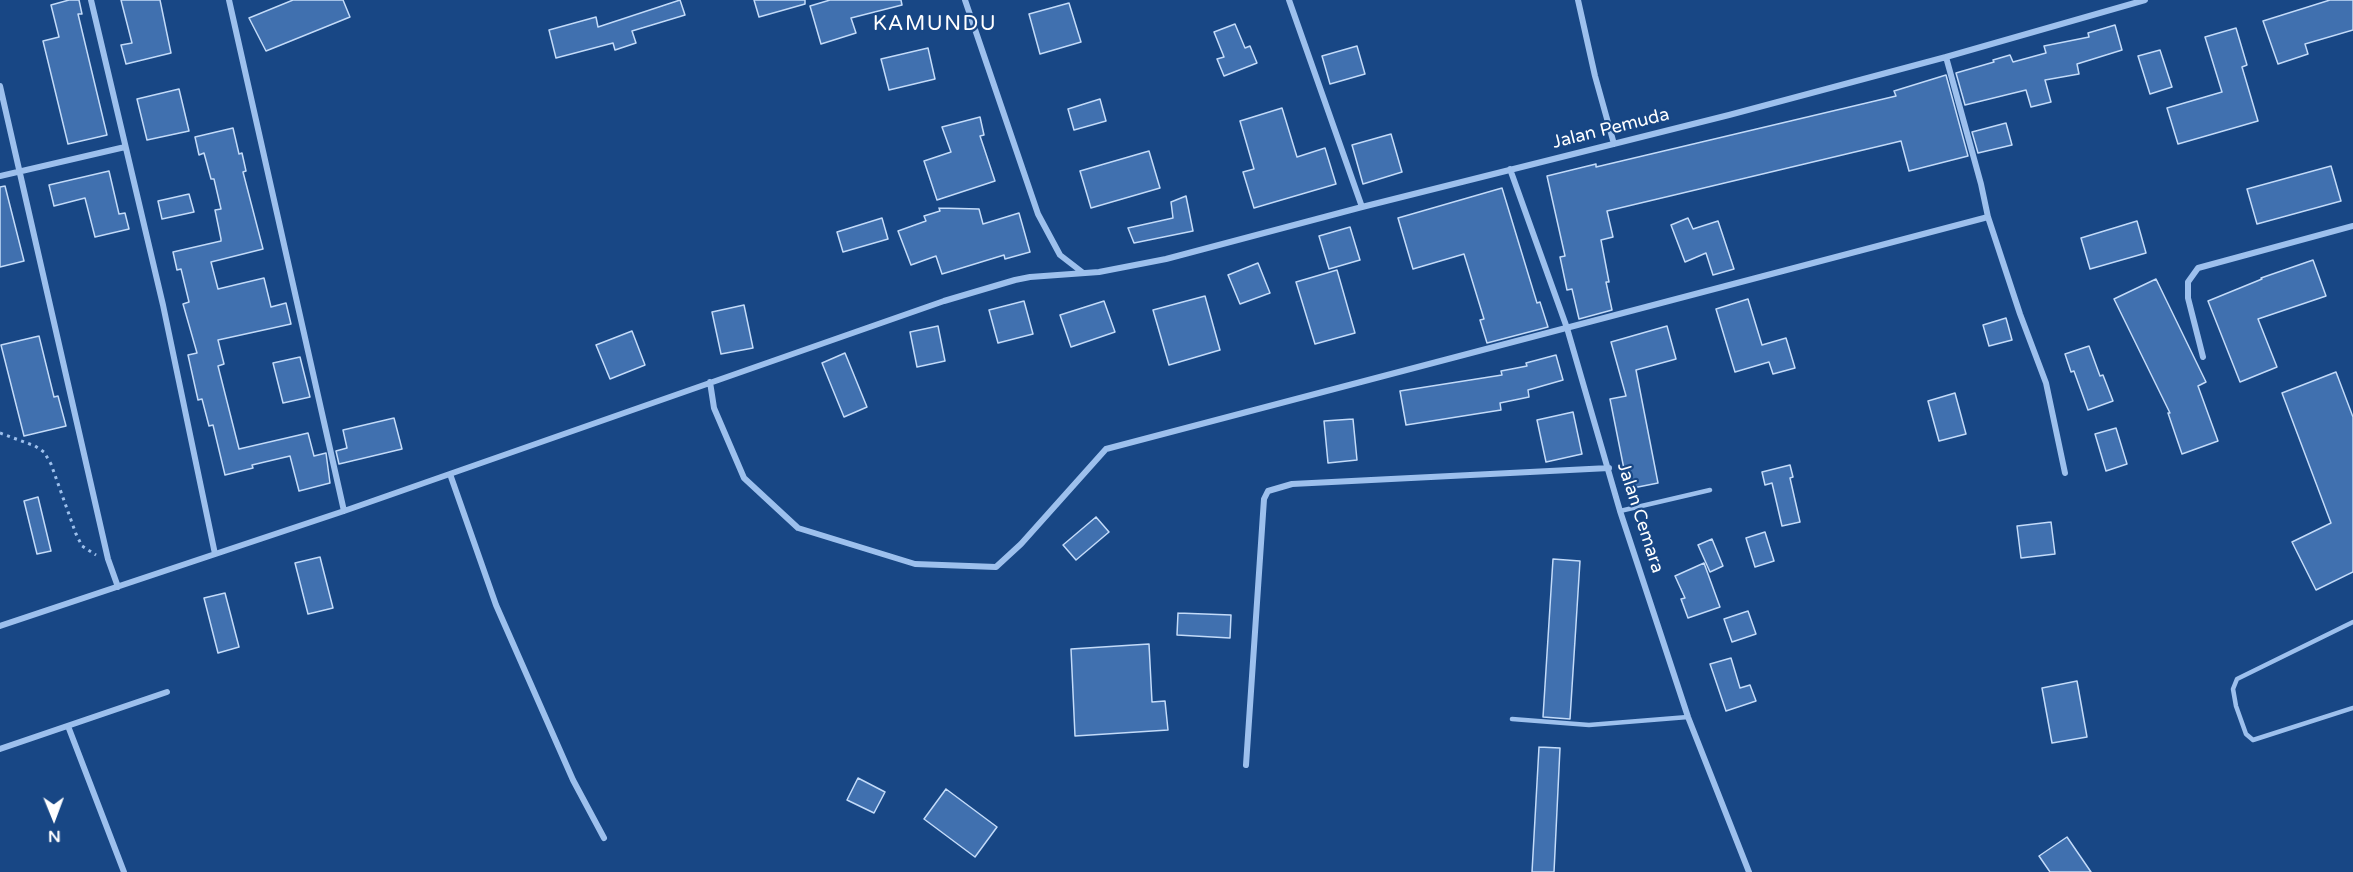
<!DOCTYPE html>
<style>
body{margin:0}
#map{position:relative;width:2353px;height:872px;overflow:hidden;background:#184785;font-family:"Varela Round",sans-serif}
canvas{display:block}
.north{position:absolute;left:24px;top:788px;width:60px;height:60px;-webkit-text-stroke:4px #184785;paint-order:stroke;rotate:179deg;font-size:16px;font-weight:700;line-height:24px;text-align:center;color:#fff}
.north::after{content:'';display:block;margin:auto;width:21px;height:27px;background:#fff;clip-path:polygon(50% 0,100% 100%,50% 72%,0 100%)}
</style>
<div id="map">
<canvas width="2353" height="872"></canvas>
<div class="north">N</div>
</div>
<script>
const ctx = document.querySelector('canvas').getContext('2d');
ctx.lineJoin = 'round';
function fillPath(path, color) { ctx.fillStyle = color; ctx.fill(path, 'evenodd'); }
const shape = rows => new Path2D(rows.map(r => 'M' + r).join(''));
function stroke(path, color, width, dash) { ctx.strokeStyle = color; ctx.lineWidth = width; ctx.lineCap = dash ? 'butt' : 'round'; ctx.setLineDash(dash || []); ctx.stroke(path); }
function write(font, color, halo, rows, align = 'center') {
  ctx.font = font + ' "Varela Round",sans-serif'; ctx.lineWidth = 4.5; ctx.setLineDash([]); ctx.textBaseline = 'middle'; ctx.strokeStyle = halo; ctx.fillStyle = color; for (const [text, x, y, turn = 0] of rows) {
    ctx.save(); ctx.translate(x, y); ctx.rotate((+turn || 0) * Math.PI / 180); ctx.textAlign = isNaN(turn) ? turn : align; if (halo) ctx.strokeText(text, 0, 0); ctx.fillText(text, 0, 0); ctx.restore();
  }
}
const building = shape([
 [69,0,79,0,82,14,78,14,107,135,68,144,43,41,59,37,51,5,69,0],
 [121,0,160,0,171,53,126,64,121,45,132,43,121,0],
 [293,0,343,0,350,17,266,51,249,18,293,0],
 [680,0,685,15,632,31,636,43,615,50,613,43,556,58,549,30,596,17,598,27,680,0],
 [754,0,805,0,805,4,759,17,754,0],
 [830,0,901,0,902,5,851,18,856,33,821,44,810,6,830,0],
 [2330,0,2353,0,2353,30,2305,44,2308,54,2278,64,2263,21,2330,0],
 [1069,3,1081,42,1040,54,1029,14,1069,3],
 [1235,24,1245,48,1250,46,1257,63,1224,76,1217,59,1224,57,1214,32,1235,24],
 [2115,25,2122,50,2077,64,2079,74,2045,80,2051,102,2031,107,2026,90,1965,105,1956,73,1994,62,1993,60,2010,55,2013,62,2046,53,2044,46,2089,37,2088,33,2115,25],
 [2236,28,2247,65,2242,67,2258,121,2178,144,2167,108,2222,92,2205,37,2236,28],
 [1357,46,1365,74,1330,84,1322,56,1357,46],
 [928,48,935,79,889,90,881,59,928,48],
 [2160,50,2172,87,2150,94,2138,56,2160,50],
 [1946,75,1968,156,1909,171,1901,141,1607,211,1613,237,1601,240,1609,282,1606,282,1612,310,1579,319,1572,289,1567,290,1560,257,1565,256,1547,176,1596,164,1596,167,1896,96,1894,91,1946,75],
 [179,89,189,131,147,140,137,99,179,89],
 [1100,99,1106,121,1074,130,1068,109,1100,99],
 [1282,108,1297,157,1325,148,1336,184,1254,208,1243,172,1254,169,1240,121,1282,108],
 [980,117,984,135,980,136,995,181,937,200,924,161,951,152,942,127,980,117],
 [2006,123,2012,145,1978,153,1972,132,2006,123],
 [233,128,239,154,242,153,246,171,243,172,263,249,211,262,218,289,264,278,271,307,286,303,291,324,218,340,224,364,218,366,239,449,308,433,314,456,326,453,330,483,299,491,290,456,252,465,253,468,225,475,213,425,209,426,202,399,198,400,188,355,197,353,183,304,189,302,181,269,177,270,173,252,221,241,221,239,215,210,221,209,214,179,211,179,204,153,199,155,195,137,233,128],
 [1391,134,1402,172,1363,184,1352,145,1391,134],
 [1149,151,1160,188,1091,208,1080,171,1149,151],
 [2331,166,2341,201,2257,224,2247,189,2331,166],
 [109,171,119,214,125,213,129,229,95,237,85,198,54,206,49,185,109,171],
 [5,186,24,261,0,267,0,187,5,186],
 [1502,188,1537,303,1540,302,1548,327,1487,343,1480,320,1484,319,1464,254,1413,269,1398,218,1502,188],
 [189,194,194,212,162,219,158,201,189,194],
 [1186,196,1193,231,1134,243,1128,228,1173,218,1171,202,1186,196],
 [939,208,979,209,983,224,1019,213,1030,252,1005,259,1004,255,942,274,936,256,911,265,898,231,926,221,924,216,940,211,939,208],
 [882,218,888,239,843,252,837,232,882,218],
 [1688,218,1693,229,1718,221,1734,269,1713,275,1706,253,1685,262,1671,225,1688,218],
 [2137,221,2146,253,2090,269,2081,238,2137,221],
 [1350,227,1360,260,1329,269,1319,236,1350,227],
 [2313,260,2326,296,2258,319,2277,367,2240,382,2208,301,2262,279,2261,278,2313,260],
 [1258,263,1270,293,1240,304,1228,275,1258,263],
 [1337,270,1355,333,1315,344,1296,282,1337,270],
 [2156,279,2206,382,2198,386,2218,441,2182,454,2168,413,2170,413,2114,299,2156,279],
 [1205,296,1220,350,1169,365,1153,310,1205,296],
 [1748,299,1762,345,1786,338,1795,368,1773,374,1769,362,1735,372,1716,309,1748,299],
 [1024,301,1033,334,998,343,989,310,1024,301],
 [1104,301,1115,332,1071,347,1060,315,1104,301],
 [744,305,753,348,721,354,712,312,744,305],
 [2006,318,2012,340,1989,346,1983,325,2006,318],
 [938,326,945,361,917,367,910,332,938,326],
 [1667,326,1676,359,1636,370,1658,483,1628,489,1610,399,1626,396,1611,342,1667,326],
 [632,331,645,365,610,379,596,345,632,331],
 [39,336,54,397,58,396,66,426,24,436,1,345,39,336],
 [2089,346,2100,376,2103,375,2113,401,2088,410,2074,371,2071,372,2065,354,2089,346],
 [845,353,867,407,844,417,822,363,845,353],
 [1556,355,1563,380,1528,390,1529,397,1500,403,1501,410,1406,425,1400,391,1502,375,1501,371,1527,366,1526,363,1556,355],
 [300,357,310,397,283,403,273,363,300,357],
 [2336,372,2353,417,2353,572,2316,590,2292,542,2331,523,2282,393,2336,372],
 [1955,393,1966,434,1939,441,1928,401,1955,393],
 [1573,412,1582,454,1546,462,1537,420,1573,412],
 [394,418,402,449,339,464,336,451,347,448,343,430,394,418],
 [1353,419,1357,460,1328,463,1324,421,1353,419],
 [2116,428,2127,464,2106,471,2095,434,2116,428],
 [1790,465,1793,477,1790,478,1800,522,1782,526,1772,483,1765,485,1762,472,1790,465],
 [38,497,51,551,37,554,24,501,38,497],
 [1096,517,1109,532,1076,560,1063,545,1096,517],
 [2051,522,2055,554,2021,558,2017,526,2051,522],
 [1765,532,1774,561,1755,567,1746,538,1765,532],
 [1712,539,1723,566,1710,572,1698,545,1712,539],
 [320,557,333,608,308,614,295,563,320,557],
 [1553,559,1580,561,1570,719,1543,717,1553,559],
 [1704,563,1720,607,1688,618,1681,599,1685,598,1675,576,1704,563],
 [225,593,239,647,218,653,204,598,225,593],
 [1748,611,1756,634,1732,642,1724,619,1748,611],
 [1178,613,1231,615,1230,638,1177,635,1178,613],
 [1149,644,1152,702,1165,701,1168,730,1075,736,1071,649,1149,644],
 [1731,658,1740,688,1750,685,1756,701,1726,711,1710,664,1731,658],
 [2077,681,2087,737,2052,743,2042,688,2077,681],
 [1539,747,1560,748,1554,872,1532,872,1539,747],
 [858,778,885,792,874,813,847,800,858,778],
 [946,789,997,827,975,857,924,819,946,789],
 [2067,837,2091,872,2050,872,2039,856,2067,837]
]);
fillPath(building, '#4070af');
stroke(building, '#c3dbf9', 1.5);
stroke(shape([
 [0,433,35,446,44,452,51,464,76,534,82,546,96,555]
]), '#9dc0ed', 3, [3, 4.5]);
stroke(shape([
 [1620,511,1710,490],
 [2353,622,2237,679,2233,689,2236,706,2246,734,2253,740,2353,708],
 [1512,719,1589,725,1688,717]
]), '#9dc0ed', 4.5);
stroke(shape([
 [91,0,163,305,215,554],
 [229,0,344,511],
 [965,0,1038,214,1060,255,1082,272],
 [1289,0,1362,207],
 [1578,0,1595,76,1614,144],
 [1946,57,1981,184,1988,217,2020,314,2046,383,2065,473],
 [0,86,108,559,118,587],
 [1510,169,1567,328,1620,511,1688,717,1749,872],
 [0,176,125,147],
 [2203,357,2188,298,2188,282,2198,268,2353,226],
 [710,382,714,408,744,478,798,528,915,564,996,567,1021,544,1106,449,1988,217],
 [450,474,496,605,573,780,604,838],
 [0,626,344,511,944,301,1015,280,1030,277,1099,272,1166,259,1362,207,1729,115,1946,57,2145,0],
 [68,726,124,872],
 [0,749,167,692],
 [1246,765,1264,499,1268,491,1292,484,1609,468]
]), '#9dc0ed', 6);
write('18px', '#fff', '#184785', [
 ["Jalan Pemuda",1611,129,-14],
 ["Jalan Cemara",1640,518,72]
]);
ctx.letterSpacing = '1.5px';
write('21px', '#fff', '#184785', [
 ["KAMUNDU",935,24]
]);
ctx.letterSpacing = '0px';
</script>
